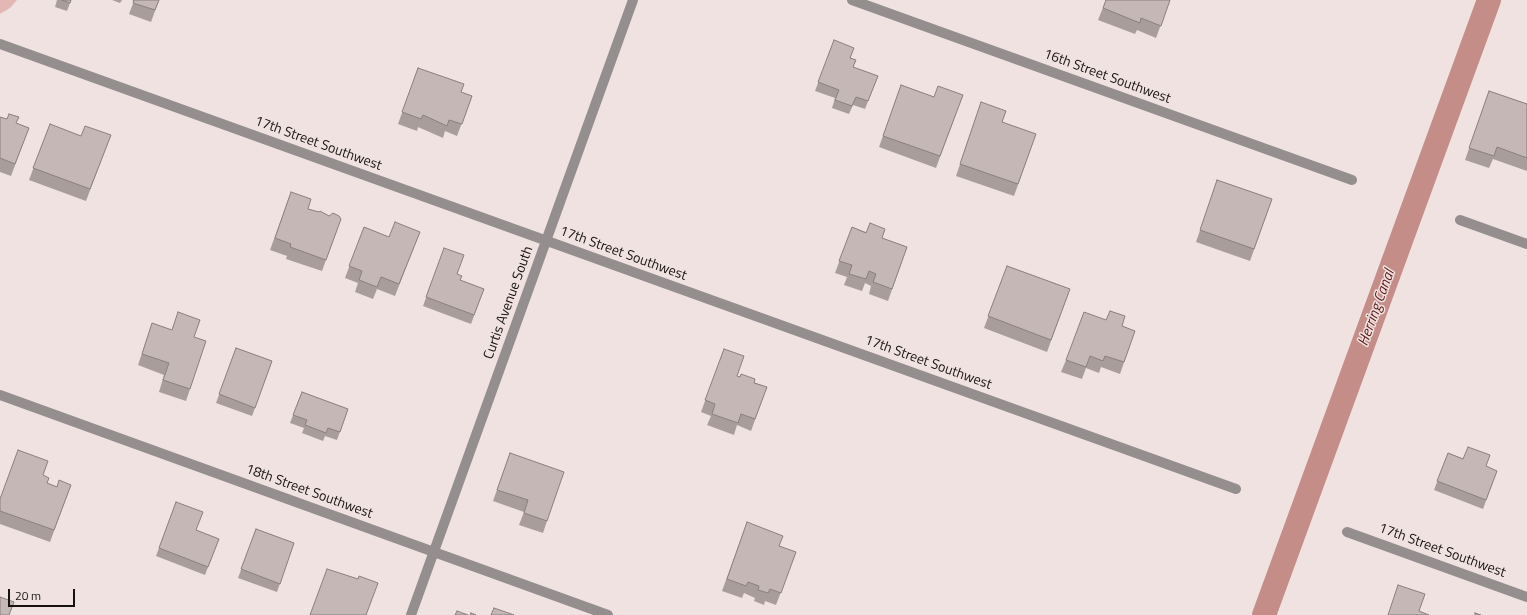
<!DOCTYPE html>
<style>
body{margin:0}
#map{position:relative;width:1527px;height:615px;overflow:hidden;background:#f0e2e0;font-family:"Titillium Web",sans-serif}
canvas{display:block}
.scale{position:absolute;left:8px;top:589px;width:67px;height:18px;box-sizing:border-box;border:2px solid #171212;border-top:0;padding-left:5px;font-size:12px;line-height:14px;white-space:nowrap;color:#171212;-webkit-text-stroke:3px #f0e2e0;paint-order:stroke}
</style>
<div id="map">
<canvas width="1527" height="615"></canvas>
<div class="scale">20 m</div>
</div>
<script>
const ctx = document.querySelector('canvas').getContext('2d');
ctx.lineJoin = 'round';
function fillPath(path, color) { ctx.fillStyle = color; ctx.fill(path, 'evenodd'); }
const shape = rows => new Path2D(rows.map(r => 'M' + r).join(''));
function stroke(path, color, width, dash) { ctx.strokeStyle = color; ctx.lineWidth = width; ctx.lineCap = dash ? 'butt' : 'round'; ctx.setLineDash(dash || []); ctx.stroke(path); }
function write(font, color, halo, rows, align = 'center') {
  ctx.font = font + ' "Titillium Web",sans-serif'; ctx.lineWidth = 3; ctx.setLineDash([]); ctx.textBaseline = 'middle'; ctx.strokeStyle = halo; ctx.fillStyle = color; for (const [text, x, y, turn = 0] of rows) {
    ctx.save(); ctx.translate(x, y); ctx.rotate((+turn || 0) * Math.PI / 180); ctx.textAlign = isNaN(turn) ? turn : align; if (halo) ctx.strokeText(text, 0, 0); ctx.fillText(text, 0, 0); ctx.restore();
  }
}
fillPath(shape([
 [0,0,17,0,10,8,0,14]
]), '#e3b8b4');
stroke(shape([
 [1264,615,1489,0]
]), '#c58d87', 24);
stroke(shape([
 [852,0,1352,180],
 [0,44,1236,489],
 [1460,220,1527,244],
 [0,395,608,615],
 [1347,532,1527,597],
 [411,615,633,0]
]), '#948f8e', 10);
fillPath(shape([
 [57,0,71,0,67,11,55,7],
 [112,0,122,0,120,3],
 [132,0,159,0,151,22,129,14,134,1],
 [1106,0,1170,0,1156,38,1137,30,1135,34,1098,20],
 [834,40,850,58,856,60,853,67,878,76,865,109,853,105,849,114,832,108,835,98,815,91],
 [418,68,461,92,472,96,457,136,445,131,443,138,418,127,417,131,398,124],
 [901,85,934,97,963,95,936,168,879,147],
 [1489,91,1527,104,1527,171,1493,159,1489,168,1465,160],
 [981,102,1002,122,1036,134,1014,196,956,176],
 [0,117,29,128,11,176,0,172],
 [50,124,81,136,111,135,86,201,29,180],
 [1217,180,1272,199,1250,261,1196,242],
 [291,192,308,209,329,216,341,219,322,271,286,259,287,256,270,250],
 [364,227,389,237,420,232,395,296,377,289,373,299,355,292,358,283,345,278],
 [852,227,907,247,888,301,869,294,871,286,865,283,862,291,844,285,847,277,835,273],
 [444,248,460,280,484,289,471,324,423,306],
 [1007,266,1070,289,1047,352,984,328],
 [178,312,194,337,190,389,186,401,159,392,164,375,138,365,152,323,172,330],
 [1122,326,1135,331,1120,374,1101,367,1099,373,1086,368,1082,379,1061,372,1066,360],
 [236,348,272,361,252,416,216,403],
 [724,349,737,376,767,387,751,431,737,425,734,435,707,425,711,416,701,412],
 [302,392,348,409,337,440,325,436,323,441,302,433,304,428,290,423],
 [510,453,547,521,543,533,519,525,524,512,493,501],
 [1448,453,1497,471,1483,509,1434,490],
 [43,475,47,483,57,487,71,485,50,542,0,524,0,499],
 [176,502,196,530,219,539,205,575,156,556],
 [747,522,779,546,796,552,776,605,765,601,764,605,754,601,755,598,744,593,742,598,722,591],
 [256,529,294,543,277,592,238,578]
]), '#a99d9c');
const building = shape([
 [62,0,71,0,70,3,62,0],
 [134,0,159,0,155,10,133,3,134,0],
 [1106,0,1170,0,1161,26,1141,18,1140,23,1103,8,1106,0],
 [834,40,854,48,850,58,856,60,853,67,878,76,868,101,856,97,852,106,835,100,839,90,818,82,834,40],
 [418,68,464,84,461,92,472,96,462,124,449,120,447,126,423,115,421,119,402,112,418,68],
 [901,85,934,97,938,86,963,95,940,156,883,136,901,85],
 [1489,91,1527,104,1527,158,1497,147,1494,156,1469,148,1489,91],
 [981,102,1006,111,1002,122,1036,134,1018,184,960,164,981,102],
 [9,114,19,117,16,123,29,128,15,164,0,158,0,117,7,119,9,114],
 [50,124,81,136,85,126,111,135,90,189,33,168,50,124],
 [1217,180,1272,199,1254,249,1200,230,1217,180],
 [291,192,311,199,308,209,319,212,320,211,329,216,333,213,339,216,341,219,326,260,290,247,291,244,275,238,291,192],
 [395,222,420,232,399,284,381,277,377,287,359,280,362,271,349,266,364,227,389,237,395,222],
 [870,223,885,229,882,238,907,247,892,289,873,282,876,274,869,271,866,279,849,274,852,265,839,261,852,227,866,233,870,223],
 [444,248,464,255,457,274,462,276,460,280,484,289,474,315,426,297,444,248],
 [1007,266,1070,289,1051,340,988,316,1007,266],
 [1110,311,1125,316,1122,326,1135,331,1124,362,1105,356,1103,361,1090,356,1086,367,1066,360,1084,312,1106,320,1110,311],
 [178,312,200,320,194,337,206,341,190,389,163,380,169,363,142,354,152,323,172,330,178,312],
 [236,348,272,361,255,408,219,394,236,348],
 [724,349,744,356,737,376,740,377,741,374,755,379,754,383,767,387,755,419,741,414,738,423,712,414,715,404,705,400,724,349],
 [302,392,348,409,340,432,328,428,326,433,305,425,307,420,293,415,302,392],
 [1468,447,1490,455,1486,466,1497,471,1486,500,1437,481,1448,453,1463,459,1468,447],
 [18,450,48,461,43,475,49,478,47,483,57,487,59,480,71,485,54,530,0,511,0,499,18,450],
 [510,453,564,472,547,521,524,513,528,500,497,490,510,453],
 [176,502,203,512,196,530,219,539,208,567,159,548,176,502],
 [747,522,783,536,779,546,796,552,781,593,770,589,768,593,758,590,759,586,748,582,746,586,727,579,747,522],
 [256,529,294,543,280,584,241,569,256,529],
 [327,569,358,579,359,576,378,583,366,615,310,615,327,569],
 [1398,585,1425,594,1419,611,1429,615,1388,615,1398,585],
 [0,597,14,602,9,615,0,615,0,597],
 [494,608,514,615,491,615,494,608],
 [457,611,468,615,455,615,457,611],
 [471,613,476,615,470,615,471,613],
 [1475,613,1481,615,1475,615,1475,613]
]);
fillPath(building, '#c4b7b5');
stroke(building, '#89807f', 1);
write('14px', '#171212', '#f0e2e0', [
 ["16th Street Southwest",1107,77,20],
 ["17th Street Southwest",318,144,20],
 ["17th Street Southwest",623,254,20],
 ["Curtis Avenue South",509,303,-70],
 ["17th Street Southwest",928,363,20],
 ["18th Street Southwest",309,492,20],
 ["17th Street Southwest",1442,551,20]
]);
write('italic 15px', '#5e1a18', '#f0e2e0', [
 ["Herring Canal",1377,308,-70]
]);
</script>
